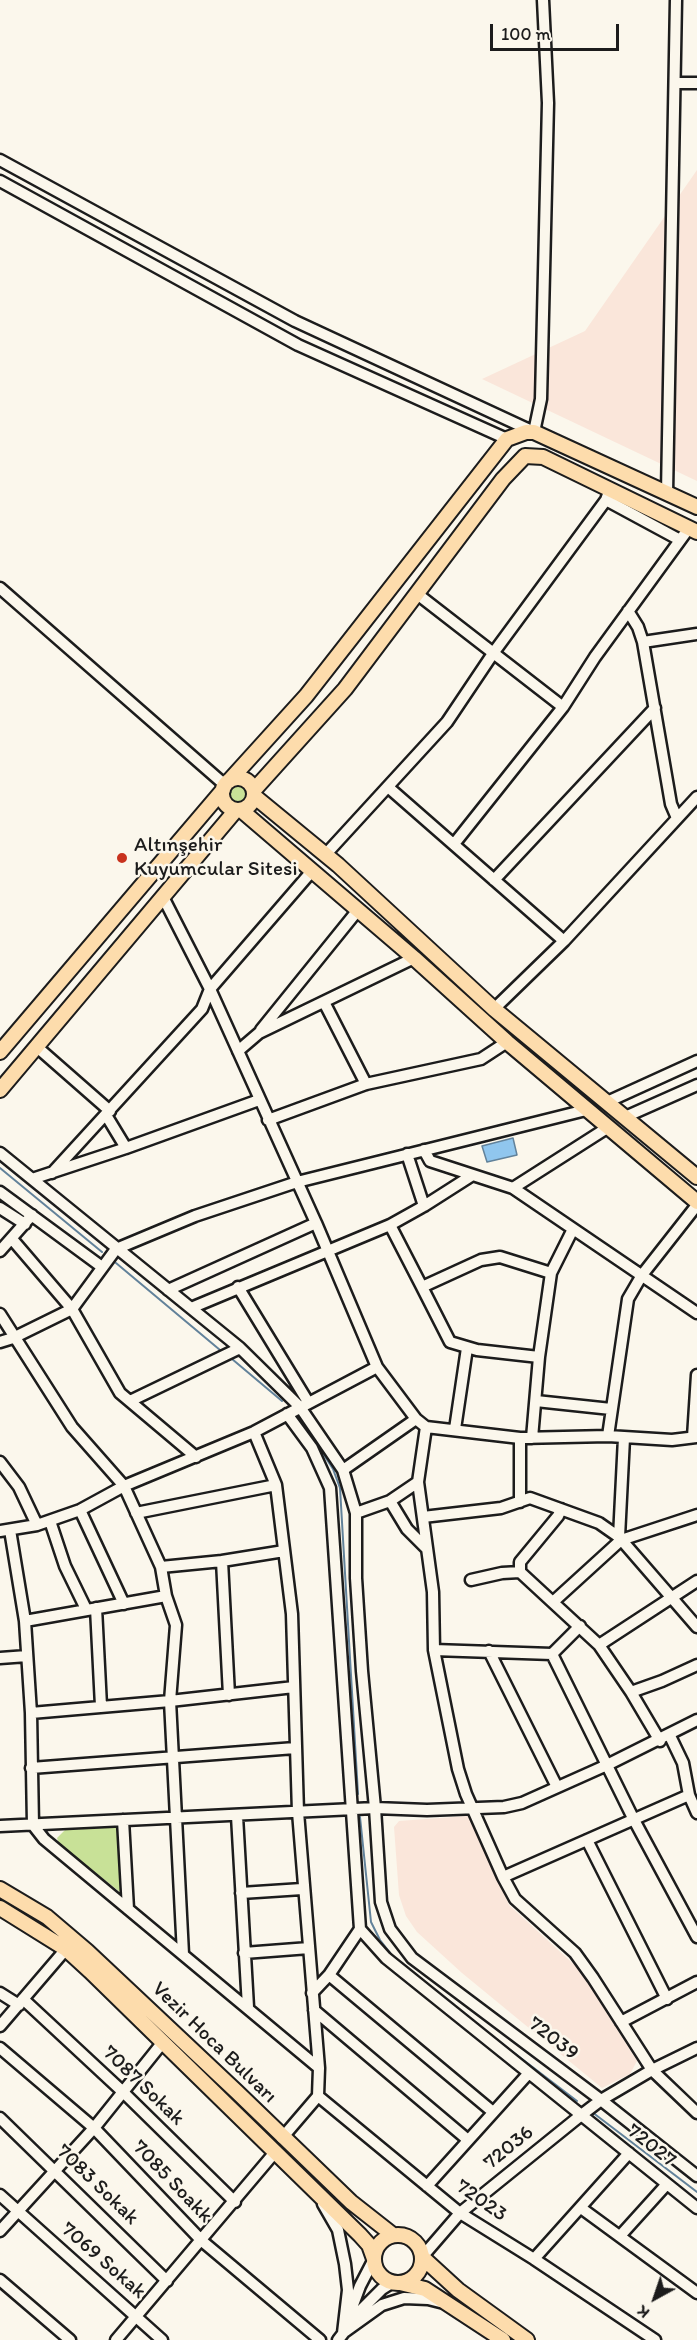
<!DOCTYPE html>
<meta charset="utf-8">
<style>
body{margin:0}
#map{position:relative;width:697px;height:2340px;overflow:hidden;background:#fbf7ec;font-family:Itim,sans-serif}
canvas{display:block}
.north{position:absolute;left:625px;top:2268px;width:60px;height:60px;-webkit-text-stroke:4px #fbf7ec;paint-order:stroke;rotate:220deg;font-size:16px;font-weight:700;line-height:24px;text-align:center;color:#1c1c1c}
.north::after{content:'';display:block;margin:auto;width:21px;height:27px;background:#1c1c1c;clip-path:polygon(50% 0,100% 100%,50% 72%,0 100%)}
.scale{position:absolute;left:490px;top:24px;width:129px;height:27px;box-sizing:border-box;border:3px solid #1c1c1c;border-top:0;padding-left:8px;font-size:18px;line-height:21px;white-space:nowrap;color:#1c1c1c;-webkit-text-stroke:4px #fbf7ec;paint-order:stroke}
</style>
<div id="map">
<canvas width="697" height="2340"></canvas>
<div class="north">K</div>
<div class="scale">100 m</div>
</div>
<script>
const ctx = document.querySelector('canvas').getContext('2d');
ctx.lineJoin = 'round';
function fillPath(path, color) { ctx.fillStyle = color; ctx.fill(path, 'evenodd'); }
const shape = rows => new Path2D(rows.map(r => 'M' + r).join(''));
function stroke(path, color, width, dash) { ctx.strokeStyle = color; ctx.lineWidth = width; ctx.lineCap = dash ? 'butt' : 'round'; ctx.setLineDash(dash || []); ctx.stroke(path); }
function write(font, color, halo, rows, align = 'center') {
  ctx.font = font + ' Itim,sans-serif'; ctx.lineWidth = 5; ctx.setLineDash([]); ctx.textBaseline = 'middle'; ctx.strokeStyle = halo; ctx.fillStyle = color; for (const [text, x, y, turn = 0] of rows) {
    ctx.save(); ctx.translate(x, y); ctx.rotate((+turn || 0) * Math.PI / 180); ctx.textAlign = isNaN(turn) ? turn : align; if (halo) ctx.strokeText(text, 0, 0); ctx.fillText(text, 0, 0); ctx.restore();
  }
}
fillPath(shape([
 [697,170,697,481,482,379,585,331],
 [467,1816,471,1820,509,1905,579,1969,637,2061,630,2074,602,2088,462,1973,417,1932,406,1916,399,1895,394,1827,399,1821]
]), '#fae6da');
fillPath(shape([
 '227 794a11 11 0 1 1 22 0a11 11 0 1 1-22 0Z',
 [121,1827,125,1890,120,1892,59,1844,57,1838,65,1830]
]), '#c8e197');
const water = shape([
 [513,1138,517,1155,487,1162,482,1146,513,1138]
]);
fillPath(water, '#90c6ee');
stroke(water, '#62829a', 1.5);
stroke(shape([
 [0,1168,102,1252],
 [116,1263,220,1350],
 [232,1359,282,1401],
 [302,1421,333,1469,340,1488,358,1794],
 [360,1817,371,1922,380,1940,395,1959],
 [484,2030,577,2101],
 [592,2112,697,2192]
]), '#62829a', 2);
const minor = shape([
 [675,83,697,83],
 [0,160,295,321,534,432,541,399,548,103,543,0],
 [0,181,298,345,507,439],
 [667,493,676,0],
 [606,500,680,540],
 [0,588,225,785],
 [416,593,563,707],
 [628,611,638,627,643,642,671,804,677,818],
 [643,642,697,634],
 [388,787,564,941],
 [454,844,563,707,595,657,689,528],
 [326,854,447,722,494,652,606,500,610,489],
 [494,880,655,708],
 [163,897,210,989,316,1223,377,1367,416,1419,426,1427,520,1438,608,1436,672,1440,697,1437],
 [324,1002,366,1084],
 [494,1009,564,941,697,797],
 [261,1030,358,910],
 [37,1047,110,1111],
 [238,1051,259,1033,414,958],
 [607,1102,697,1061],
 [106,1115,126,1148],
 [625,1117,697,1085],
 [268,1120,366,1084,481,1059,507,1042],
 [424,1150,430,1161,513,1188,697,1313],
 [0,1153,240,1348,300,1407,343,1470,356,1513,356,1578,362,1671,375,1808,381,1902,390,1929,412,1958,601,2100,697,2176],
 [407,1154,424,1206],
 [52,1173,202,1009,210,989,312,871],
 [32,1179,126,1148,259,1100],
 [513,1188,607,1128],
 [0,1192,102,1267],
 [0,1208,25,1224],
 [390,1225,422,1287,481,1260,500,1257,551,1273],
 [12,1239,72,1309,120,1393,196,1457],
 [0,1251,32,1215],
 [238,1287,308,1402],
 [422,1287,450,1342,477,1350,539,1357],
 [168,1290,316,1223],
 [191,1308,390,1225,424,1206,471,1176],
 [0,1314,72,1427,124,1486,161,1567,166,1596,176,1625,170,1701,183,1954],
 [0,1342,13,1338,72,1309,116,1249,195,1216,297,1182,586,1110],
 [130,1401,240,1348],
 [536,1401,611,1409],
 [287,1414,312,1448,330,1488,360,1929,386,1958,697,2208],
 [426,1427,418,1482,433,1592,434,1650,552,1654],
 [455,1429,467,1348],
 [254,1432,276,1485,292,1614,298,1812,319,2068,318,2096,460,2213,534,2259,655,2340],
 [608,1436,628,1299,642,1275,697,1205],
 [693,1437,697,1375],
 [520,1438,520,1502],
 [532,1438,539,1357,551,1273,573,1229],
 [0,1462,19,1487,37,1525],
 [343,1470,416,1419],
 [390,1501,418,1482],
 [80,1510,124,1604],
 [136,1513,276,1485],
 [356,1513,390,1501,407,1529,427,1549],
 [423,1517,501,1508,530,1498,599,1523,619,1537,697,1627],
 [50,1521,65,1566,86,1609],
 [10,1530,25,1621,31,1713,33,1825,44,1839,319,2068],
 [0,1531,37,1525,80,1510,124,1486,254,1432,377,1367],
 [619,1537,624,1438],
 [161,1567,222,1561],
 [520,1572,599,1645,631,1692],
 [471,1580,502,1573,520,1572,520,1562,558,1516,561,1509],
 [553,1602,621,1540,697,1515],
 [96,1608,101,1706],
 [25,1621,166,1596],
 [580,1626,552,1654,633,1818,697,1937],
 [599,1645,697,1581],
 [434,1650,458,1769,466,1794,503,1877,515,1899,575,1953,593,1978,652,2070,697,2113],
 [489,1651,557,1787],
 [0,1658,27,1656],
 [229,1695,222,1561,284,1551],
 [31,1713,170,1701,294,1687],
 [670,1736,683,1763,689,1795,697,1813],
 [660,1741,631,1692,662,1681,697,1665],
 [31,1768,295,1748],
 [237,1816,248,2007],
 [123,1820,128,1909],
 [0,1826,375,1808,427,1810,504,1807,522,1803,607,1765,697,1720],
 [587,1840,667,1999],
 [503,1877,689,1795],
 [241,1893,302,1889],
 [244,1953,309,1948],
 [329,1975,493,2112],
 [0,1993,19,2005],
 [312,1993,329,1975,360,1929],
 [23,1999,123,2092,235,2202],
 [314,2010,468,2140],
 [621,2022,697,1982],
 [0,2026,66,1949],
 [0,2048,94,2128,202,2241,320,2340],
 [0,2118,167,2281],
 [282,2138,318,2096],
 [427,2186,528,2074],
 [0,2195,162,2340],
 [323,2204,338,2230,345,2264,348,2290,343,2333],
 [581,2208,697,2293],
 [0,2231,94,2128,163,2042],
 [620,2236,667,2184],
 [422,2257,460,2213,580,2116,601,2100,652,2070,697,2048],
 [534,2259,629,2153],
 [0,2280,70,2340],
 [350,2313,360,2286,374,2259],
 [343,2333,382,2305,404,2298,428,2299,440,2302],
 [116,2340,276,2151],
 [338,2340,362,2309,382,2289,393,2282]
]);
const major = shape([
 '222 794a16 16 0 1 1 32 0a16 16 0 1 1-32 0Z',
 [229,781,306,696,507,439,526,432,534,432,697,507],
 [254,790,345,689,503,479,525,456,543,457,697,532],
 [254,796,338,865,494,1009,697,1177],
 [241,810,414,958,507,1042,697,1202],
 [0,1052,223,790],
 [0,1090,236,810],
 [0,1889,47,1917,87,1951,237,2092,351,2202,393,2235],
 [0,1908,66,1949,90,1971,360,2235,369,2245,374,2259],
 '374 2259a24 24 0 1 1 48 0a24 24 0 1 1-48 0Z',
 [422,2257,458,2290,527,2340],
 [400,2283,425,2289,503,2340]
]);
stroke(minor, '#1c1c1c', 15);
stroke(major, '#1c1c1c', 18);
stroke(minor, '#fbf7ec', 10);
stroke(major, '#fddcac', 14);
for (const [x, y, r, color] of [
 [122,858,6,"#c8321e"]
]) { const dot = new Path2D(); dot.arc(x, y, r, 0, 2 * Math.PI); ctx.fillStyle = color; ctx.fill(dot); stroke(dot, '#fbf7ec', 2); }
write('21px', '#1c1c1c', '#fbf7ec', [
 ["Altınşehir",134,846],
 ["Kuyumcular Sitesi",134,870]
], 'left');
write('21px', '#1c1c1c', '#fbf7ec', [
 ["72039",553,2039,37],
 ["Vezir Hoca Bulvarı",214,2043,44],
 ["7087 Sokak",143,2086,44],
 ["72027",651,2146,38],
 ["72036",509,2148,-39],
 ["7085 Soakk",172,2182,46],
 ["7083 Sokak",97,2185,44],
 ["72023",481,2201,35],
 ["7069 Sokak",103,2261,41]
]);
</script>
